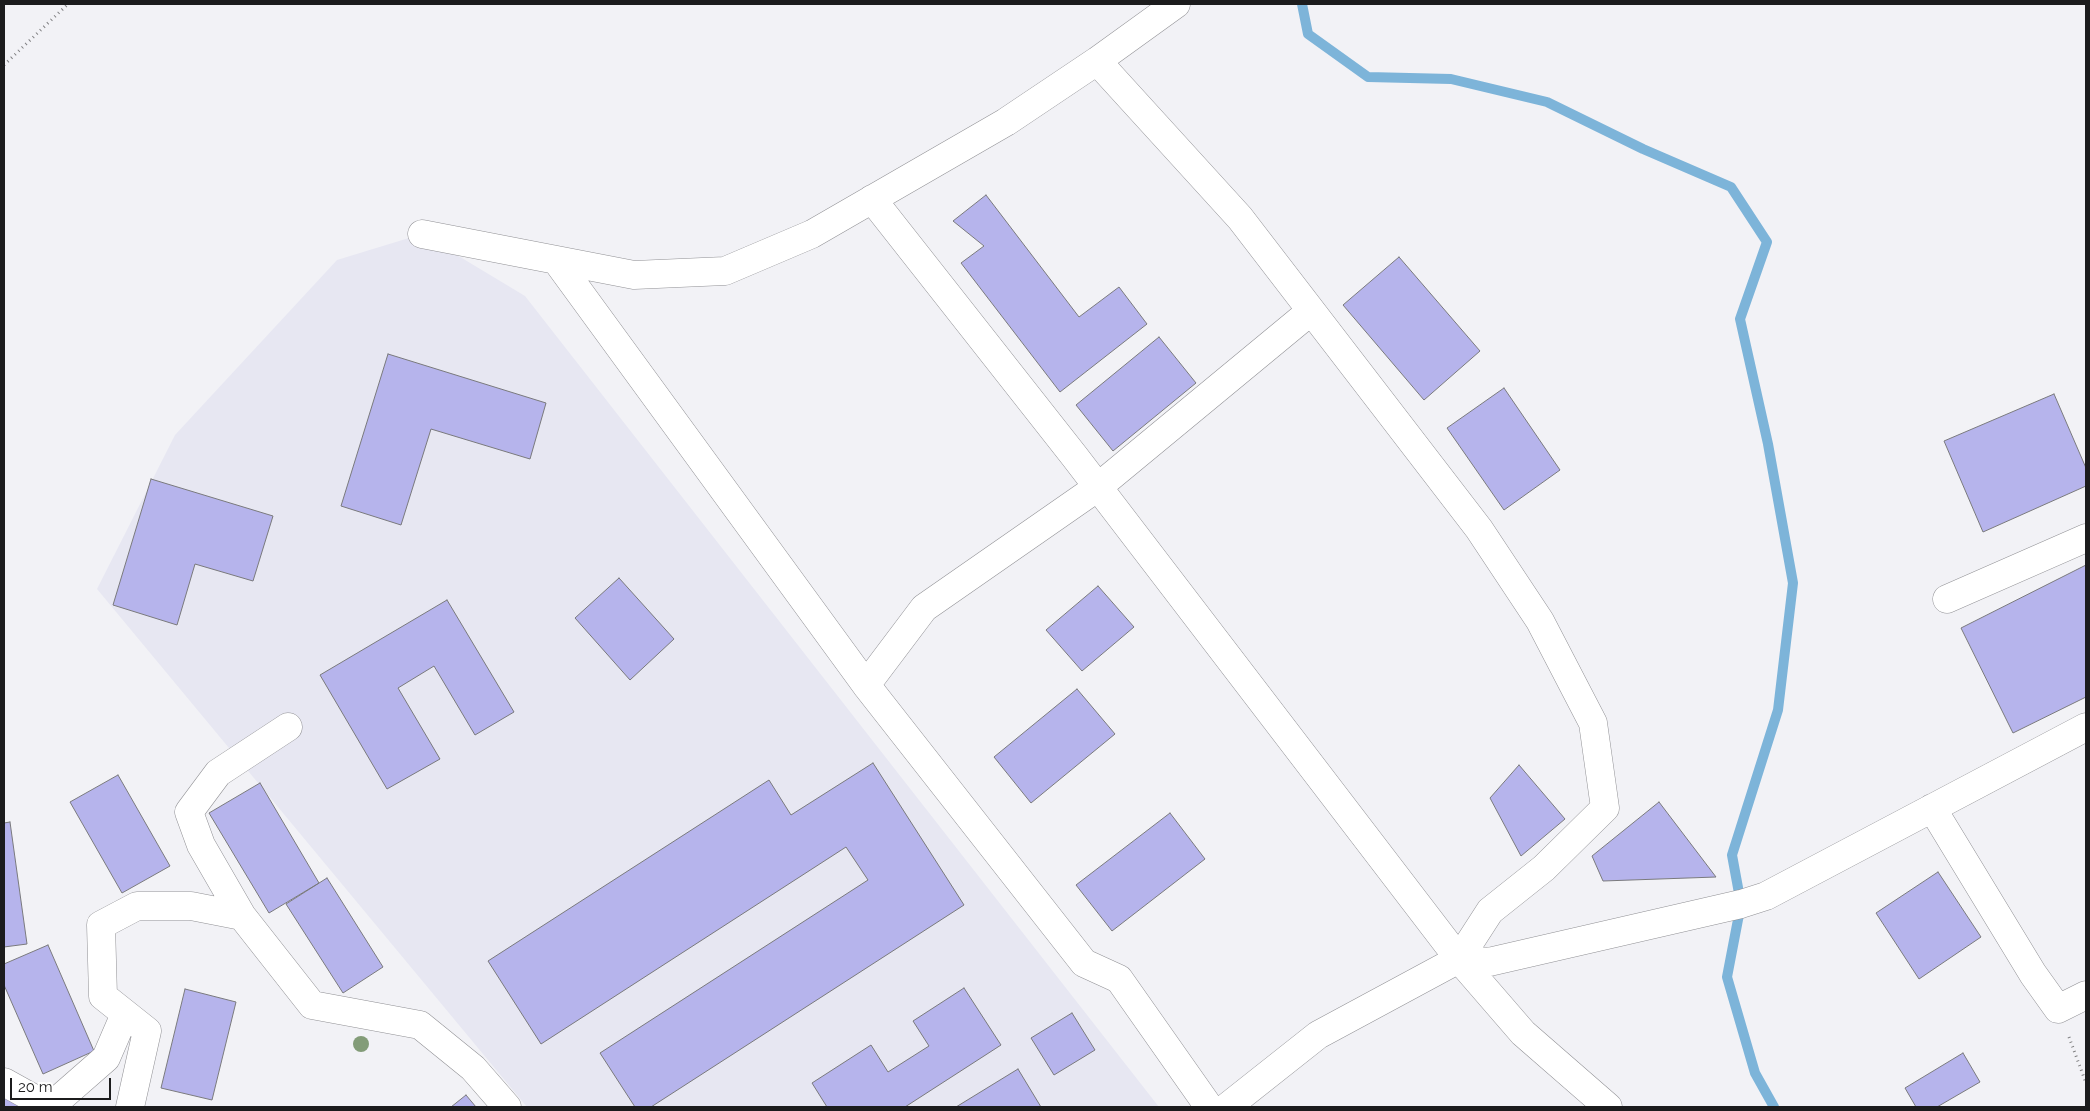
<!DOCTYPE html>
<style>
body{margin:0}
#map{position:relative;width:2090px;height:1111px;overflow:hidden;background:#f2f2f6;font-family:Raleway,sans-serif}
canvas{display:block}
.frame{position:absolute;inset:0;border:5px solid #1c1c1d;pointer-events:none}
.scale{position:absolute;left:10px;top:1078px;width:101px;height:22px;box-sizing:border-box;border:2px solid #1c1c1d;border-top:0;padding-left:6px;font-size:15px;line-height:18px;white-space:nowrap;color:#1c1c1d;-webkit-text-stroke:4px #fff;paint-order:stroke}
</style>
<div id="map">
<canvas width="2090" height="1111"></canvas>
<div class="frame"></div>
<div class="scale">20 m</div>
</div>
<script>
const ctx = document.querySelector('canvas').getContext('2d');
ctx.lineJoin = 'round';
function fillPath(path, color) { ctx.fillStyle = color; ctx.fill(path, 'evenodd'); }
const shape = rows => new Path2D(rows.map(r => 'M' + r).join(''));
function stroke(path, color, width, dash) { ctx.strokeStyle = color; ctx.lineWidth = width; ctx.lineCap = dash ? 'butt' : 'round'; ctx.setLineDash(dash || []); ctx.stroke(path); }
fillPath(shape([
 [422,234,525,296,1159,1107,527,1107,97,589,175,435,337,260]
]), '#e7e7f2');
stroke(shape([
 [1302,4,1308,34,1368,77,1451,79,1547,102,1643,149,1731,187,1767,242,1740,319,1768,444,1793,583,1778,710,1732,855,1741,904,1727,977,1755,1073,1774,1107]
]), '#7db4d9', 10);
const building = shape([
 [986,195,1079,317,1119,287,1147,324,1060,392,961,263,984,246,953,221,986,195],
 [1399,257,1480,351,1424,400,1343,305,1399,257],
 [1159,337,1196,383,1113,451,1076,405,1159,337],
 [388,354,546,403,530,459,431,429,401,525,341,506,388,354],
 [1504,388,1560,470,1504,510,1447,428,1504,388],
 [2054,394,2086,468,2086,486,1983,532,1944,441,2054,394],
 [151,479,273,516,253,581,195,564,177,625,113,605,151,479],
 [2086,565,2086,697,2013,733,1961,628,2086,565],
 [619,578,674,639,630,680,575,618,619,578],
 [1098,586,1134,627,1082,671,1046,630,1098,586],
 [447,600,514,712,475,735,434,666,398,688,440,759,387,789,320,675,447,600],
 [1077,689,1115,734,1031,803,994,757,1077,689],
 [873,763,964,905,651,1107,635,1107,600,1053,868,880,846,847,541,1044,488,961,769,780,791,815,873,763],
 [1519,765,1565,819,1521,856,1490,798,1519,765],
 [118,775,170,866,122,893,70,802,118,775],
 [260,783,319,883,269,913,209,813,260,783],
 [1659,802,1716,877,1603,881,1592,856,1659,802],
 [1170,813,1205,859,1112,931,1076,885,1170,813],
 [10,822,27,944,4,947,4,823,10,822],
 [1938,872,1981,937,1919,979,1876,913,1938,872],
 [327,878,383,967,343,993,286,904,327,878],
 [48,945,94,1051,43,1074,4,985,4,964,48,945],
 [964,988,1001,1045,905,1107,827,1107,812,1083,871,1045,888,1072,929,1046,913,1021,964,988],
 [185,989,236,1002,212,1100,161,1088,185,989],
 [1072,1013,1095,1050,1054,1075,1031,1038,1072,1013],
 [1963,1053,1980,1082,1937,1107,1916,1107,1905,1088,1963,1053],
 [1018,1069,1041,1107,956,1107,1018,1069],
 [4,1095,26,1107,4,1107,4,1095],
 [466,1095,476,1107,451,1107,466,1095]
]);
fillPath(building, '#b6b4ec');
stroke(building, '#7a7a7d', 1);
const minor = shape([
 [1097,61,1240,218,1479,529,1540,621,1593,723,1605,808,1544,868,1490,911,1459,959],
 [872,199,1075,457,1459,959,1523,1033,1608,1107],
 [422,234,634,275,725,271,812,234,1006,122,1097,61,1176,4],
 [556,260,866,685],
 [1947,599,2086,538],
 [1932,808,2033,974,2058,1009,2086,995],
 [242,916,201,845,189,812,218,773,288,727],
 [4,1082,49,1107],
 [50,1107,106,1058,125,1014],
 [130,1107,147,1031,103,996,101,925,137,906,191,906,242,916,312,1005,420,1025,473,1068,507,1107],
 [1209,1107,1119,979,1084,963,866,685,924,608,1098,487,1311,311],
 [1227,1107,1318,1035,1459,959,1489,962,1741,904,1766,896,2086,727]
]);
stroke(minor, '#919195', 29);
stroke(shape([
 [4,65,68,4],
 [2069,1037,2086,1083]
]), '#818183', 3, [1, 4]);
stroke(minor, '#fff', 28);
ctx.fillStyle = '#839c78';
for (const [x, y] of [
 [361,1044]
]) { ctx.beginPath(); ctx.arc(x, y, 8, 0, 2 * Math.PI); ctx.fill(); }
</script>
